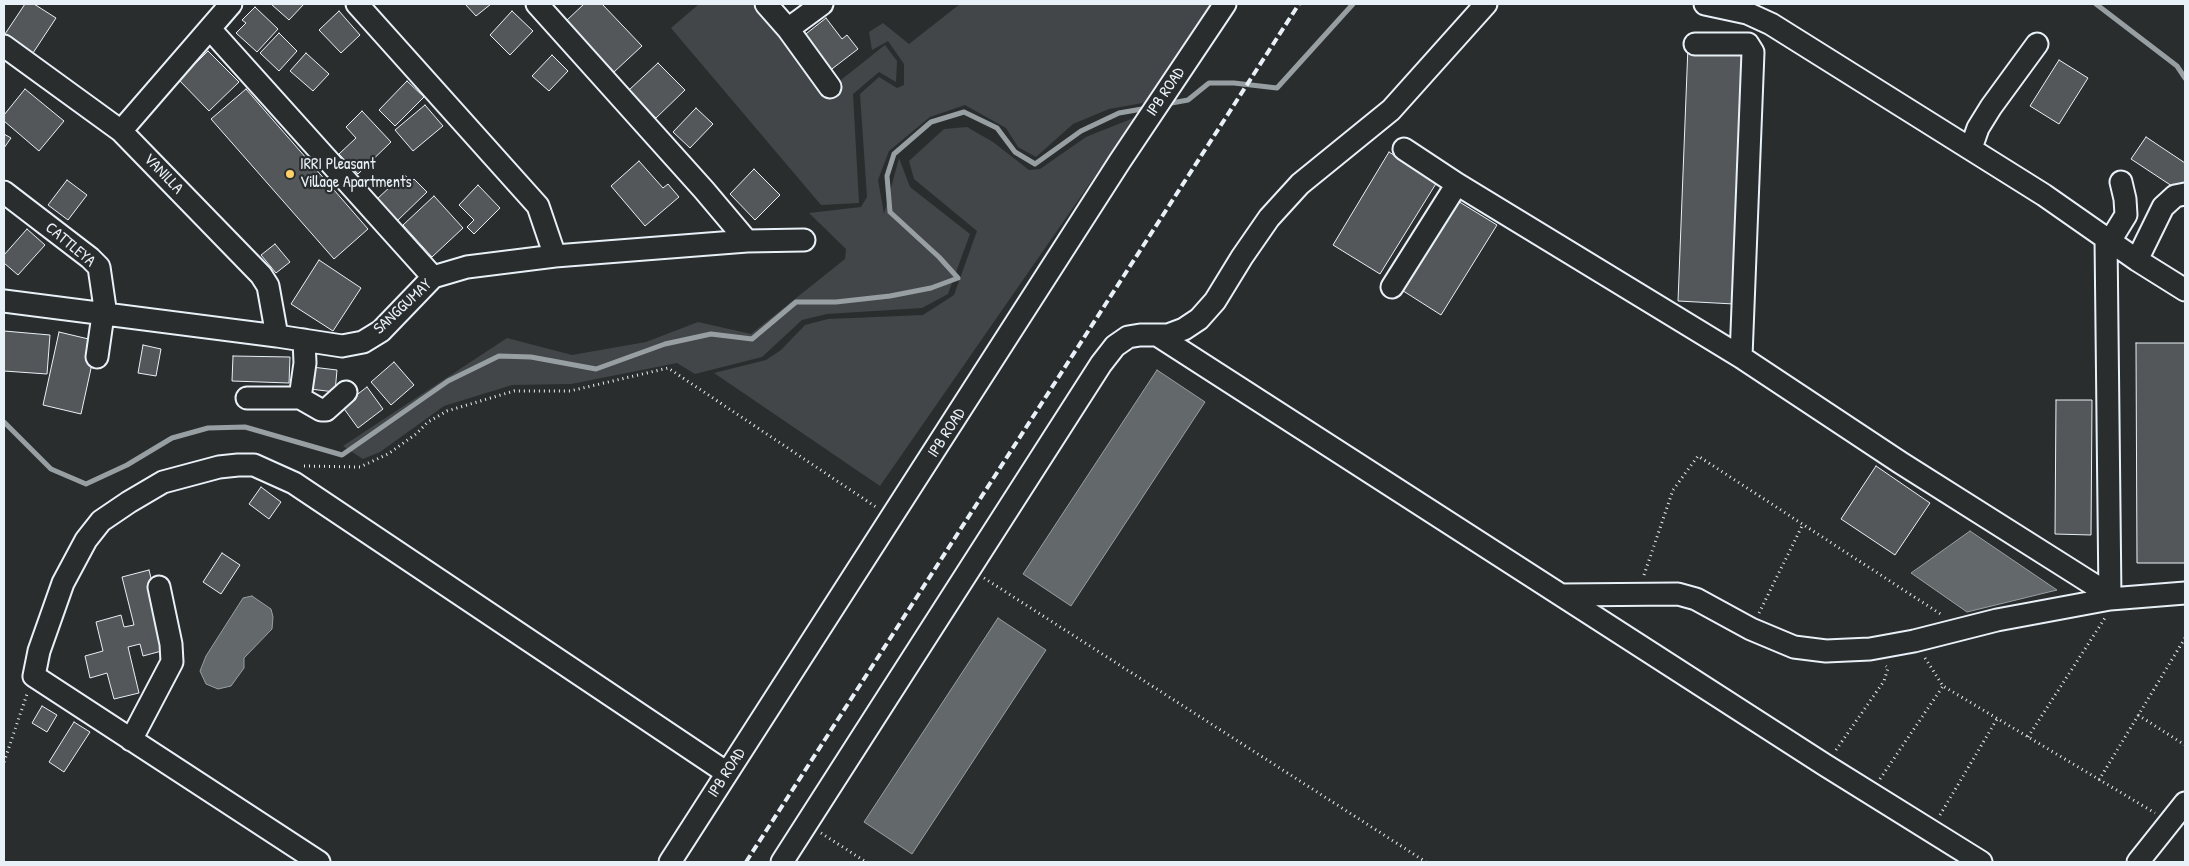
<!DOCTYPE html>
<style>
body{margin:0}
#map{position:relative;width:2189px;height:866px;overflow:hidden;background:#2a2d2e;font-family:"Patrick Hand",sans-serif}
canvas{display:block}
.frame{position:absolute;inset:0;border:5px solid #e8f1f8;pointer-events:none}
</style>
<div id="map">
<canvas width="2189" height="866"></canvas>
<div class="frame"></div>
</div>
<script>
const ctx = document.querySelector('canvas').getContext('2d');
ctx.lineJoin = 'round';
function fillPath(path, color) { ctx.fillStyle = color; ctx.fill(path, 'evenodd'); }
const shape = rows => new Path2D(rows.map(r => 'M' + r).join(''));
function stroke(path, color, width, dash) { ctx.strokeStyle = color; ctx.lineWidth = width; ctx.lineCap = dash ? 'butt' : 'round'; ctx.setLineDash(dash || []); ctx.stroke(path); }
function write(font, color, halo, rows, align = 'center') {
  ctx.font = font + ' "Patrick Hand",sans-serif'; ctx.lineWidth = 4.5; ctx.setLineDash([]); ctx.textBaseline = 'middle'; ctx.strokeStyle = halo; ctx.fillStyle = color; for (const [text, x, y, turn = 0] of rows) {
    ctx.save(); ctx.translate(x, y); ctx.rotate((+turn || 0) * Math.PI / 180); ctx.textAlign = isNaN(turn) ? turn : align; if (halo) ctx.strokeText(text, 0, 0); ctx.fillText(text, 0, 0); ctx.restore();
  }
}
fillPath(shape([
 [699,4,758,4,827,91,885,45,897,61,896,82,879,72,853,94,859,203,821,205,671,28],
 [960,4,1219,4,1154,101,1109,109,1073,124,1036,157,1018,147,1006,128,965,105,930,117,889,151,878,180,884,214,899,158,910,187,970,234,948,294,922,308,827,314,802,320,762,357,695,374,677,363,571,384,512,385,444,406,380,452,363,459,343,446,507,338,572,355,646,342,698,322,751,334,845,259,846,249,809,213,861,207,867,197,860,94,879,77,897,88,904,85,904,64,888,41,872,50,869,32,883,23,909,44],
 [1136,117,880,486,714,373,766,360,781,350,805,325,828,319,923,315,954,295,977,231,914,179,909,161,944,129,967,127,993,142,1029,170,1040,169,1086,137]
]), '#424648');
const water = shape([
 [1157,370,1205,402,1071,606,1023,574,1157,370],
 [1970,531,2057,590,1967,612,1911,573,1970,531],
 [252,596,271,609,273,617,272,629,244,658,244,668,231,686,218,689,206,684,200,671,206,656,243,598,252,596],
 [998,618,1046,650,912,854,864,822,998,618]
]);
fillPath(water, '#63686b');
stroke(water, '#989fa3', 1);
stroke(shape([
 [2096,4,2177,66,2185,78],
 [1166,104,1188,100,1209,83,1234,83,1277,88,1353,4],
 [4,422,51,469,86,484,127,465,172,438,208,428,245,427,342,455,448,381,499,356,531,357,596,369,665,344,711,334,752,339,796,302,836,302,890,296,931,288,958,278,939,257,890,212,887,176,894,154,931,122,964,112,997,128,1015,152,1035,164,1081,131,1119,113,1148,108]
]), '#989fa3', 5);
const building = shape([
 [25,4,34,4,56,18,33,53,5,34,25,4],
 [271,4,304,4,289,20,271,4],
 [465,4,491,4,476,16,465,4],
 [584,4,602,4,642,46,614,72,566,21,584,4],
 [255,7,278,29,257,52,236,33,246,23,242,20,255,7],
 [339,11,360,35,341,53,319,30,339,11],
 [512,11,533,31,510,55,490,35,512,11],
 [826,18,842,39,847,35,858,49,824,75,797,41,826,18],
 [279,33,297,51,279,71,260,53,279,33],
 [1688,46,1744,48,1734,304,1678,301,1688,46],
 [208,51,239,82,209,111,179,80,208,51],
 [306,53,329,74,313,91,290,71,306,53],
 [552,55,568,71,549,91,532,76,552,55],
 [2059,60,2088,78,2059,124,2030,106,2059,60],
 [658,63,685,90,656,118,629,90,658,63],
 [407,81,424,97,395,126,379,110,407,81],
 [25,89,64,121,39,151,4,121,4,115,25,89],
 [246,89,368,229,334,259,211,119,246,89],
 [425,105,443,126,413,151,395,130,425,105],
 [696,108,713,124,690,148,673,132,696,108],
 [362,111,391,142,358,174,339,154,356,138,346,127,362,111],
 [4,134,11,138,4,148,4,134],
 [2146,137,2185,163,2185,185,2181,192,2131,159,2146,137],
 [1389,152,1437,182,1380,274,1333,245,1389,152],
 [639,161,663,188,668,184,679,197,645,226,611,186,639,161],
 [754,169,780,195,755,220,730,194,754,169],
 [404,174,411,182,414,179,427,192,397,221,377,199,404,174],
 [67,180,87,195,68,220,48,205,67,180],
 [478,185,500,208,474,234,467,227,474,220,459,205,478,185],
 [434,196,463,228,432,257,403,225,434,196],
 [1453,198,1497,225,1441,315,1397,287,1453,198],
 [27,229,45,245,18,275,4,263,4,255,27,229],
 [275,244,290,262,276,273,261,255,275,244],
 [319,260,361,288,333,331,291,304,319,260],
 [4,331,50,335,47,374,4,371,4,331],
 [59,332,97,341,81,414,43,405,59,332],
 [2136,343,2185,343,2185,563,2137,563,2136,343],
 [143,345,161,349,156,376,138,373,143,345],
 [233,356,290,357,289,383,232,381,233,356],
 [394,362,414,385,391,405,371,382,394,362],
 [312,367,337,370,335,392,310,389,312,367],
 [367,387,383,409,358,428,342,406,367,387],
 [2056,400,2092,400,2091,535,2055,534,2056,400],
 [1876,466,1930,503,1895,555,1841,519,1876,466],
 [261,487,281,502,269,519,249,504,261,487],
 [222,553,240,565,221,594,203,582,222,553],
 [149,570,169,649,143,656,140,644,128,647,139,693,114,699,107,673,90,678,85,656,103,651,96,622,121,615,124,627,134,625,122,577,149,570],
 [42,706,57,715,47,732,32,723,42,706],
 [74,722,90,732,64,772,49,762,74,722]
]);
fillPath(building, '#535759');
stroke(building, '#e8f1f8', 1);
const minor = shape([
 [357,4,538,206,555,256],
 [537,4,704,190,747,241],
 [766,4,788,29,830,87],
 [1705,4,1747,13,1771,24,2044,195,2137,260,2185,290],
 [210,29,433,277],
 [788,29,822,4],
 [1695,44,1748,44,1753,52,1741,357],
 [4,46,121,131,261,275,268,286,277,336],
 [121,131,231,4],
 [1971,148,1978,128,1991,107,2037,44],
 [1404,149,1457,184,1741,357,1901,463,2110,595],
 [4,192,90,258,99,267,106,315],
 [2106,238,2110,599],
 [2110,241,2126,215,2125,199,2121,182],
 [2137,260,2163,207,2175,196,2185,194],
 [1392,287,1457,184],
 [4,301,277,336,342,346,363,342,381,331,433,277,467,267,555,256,747,241,804,240],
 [1157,335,1825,765,1981,862],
 [304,340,305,363,300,398,321,410,326,410,346,392],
 [97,357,103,315],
 [247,398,300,398],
 [1561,595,1678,594,1696,599,1751,629,1794,647,1826,651,1870,649,1914,641,1997,620,2110,599,2185,593],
 [131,740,172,662,171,644,159,587],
 [319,862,34,676,39,651,63,583,86,540,101,521,129,502,163,482,219,467,238,465,254,465,294,483,727,773],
 [670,862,1120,161,1225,4],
 [782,862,1101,364,1115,346,1128,337,1140,335,1168,335,1184,329,1199,319,1215,301,1242,257,1269,218,1300,184,1391,110,1486,4],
 [2138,862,2185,803]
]);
stroke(minor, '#e8f1f8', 25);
stroke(shape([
 [304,466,360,467,388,454,416,434,428,422,447,411,514,391,570,391,668,368,876,507],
 [1644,575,1673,490,1698,456,1942,615],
 [984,578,1426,862],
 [1759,613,1803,524],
 [1925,658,1943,686,2155,813],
 [2138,715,2185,745],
 [2028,737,2105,618],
 [1836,750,1884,681,1888,668,1886,666],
 [4,762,27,694],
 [1880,779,1943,686],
 [2099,780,2185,638],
 [1940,815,1997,719],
 [821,833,866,862]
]), '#e8f1f8', 3, [1, 4]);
stroke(minor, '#2a2d2e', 21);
stroke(shape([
 [746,862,1299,4]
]), '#e8f1f8', 4, [8, 4]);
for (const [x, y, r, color] of [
 [290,174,5,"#ffd166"]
]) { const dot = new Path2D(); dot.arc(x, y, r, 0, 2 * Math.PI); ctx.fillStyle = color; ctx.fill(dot); stroke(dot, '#2a2d2e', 2); }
write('16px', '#e8f1f8', '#2a2d2e', [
 ["IPB ROAD",1166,92,-56],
 ["VANILLA",163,174,46],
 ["CATTLEYA",70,245,40],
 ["SANGGUMAY",403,307,-43],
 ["IPB ROAD",947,433,-57],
 ["IPB ROAD",727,773,-57]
]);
write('16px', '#e8f1f8', '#2a2d2e', [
 ["IRRI Pleasant",300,165],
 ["Village Apartments",300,183]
], 'left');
</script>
